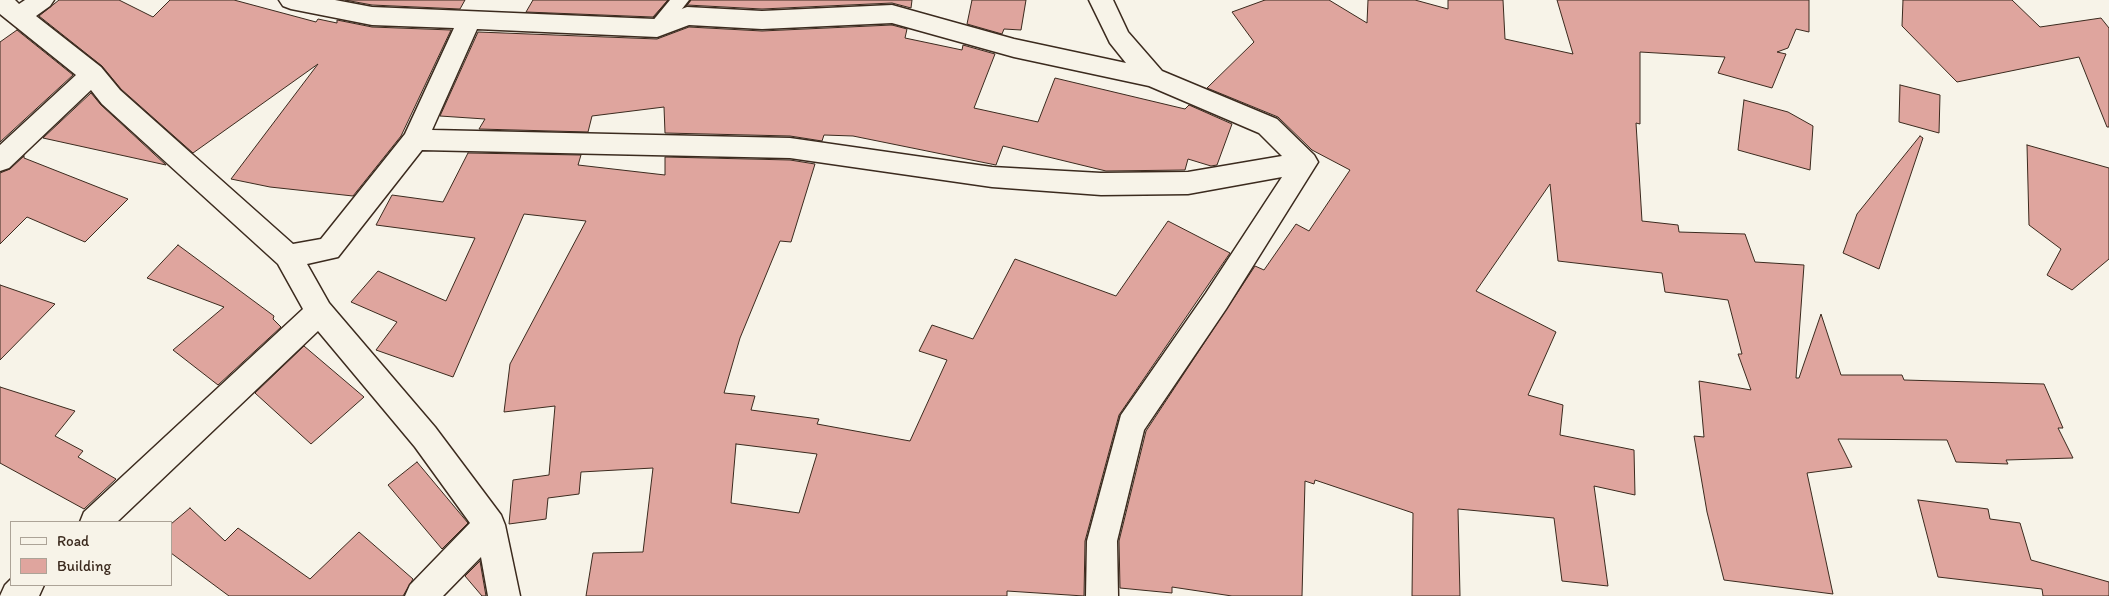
<!DOCTYPE html>
<style>
body{margin:0}
#map{position:relative;width:2109px;height:596px;overflow:hidden;background:#f7f3e8;font-family:Itim,sans-serif}
canvas{display:block}
.legend{position:absolute;left:10px;top:521px;width:162px;height:65px;box-sizing:border-box;background:#f7f3e8;border:1px solid #aca397;margin:0;padding:6px 9px;list-style:none;font-size:15px;color:#3b2a1e}
.legend li{display:flex;align-items:center;gap:10px;height:25px}
.legend b{width:25px;border:1px solid #aca397}
</style>
<div id="map">
<canvas width="2109" height="596"></canvas>
<ul class="legend">
<li><b style="height:6px;background:#f7f3e8"></b>Road</li>
<li><b style="height:14px;background:#dfa59e"></b>Building</li>
</ul>
</div>
<script>
const ctx = document.querySelector('canvas').getContext('2d');
ctx.lineJoin = 'round';
function fillPath(path, color) { ctx.fillStyle = color; ctx.fill(path, 'evenodd'); }
const shape = rows => new Path2D(rows.map(r => 'M' + r).join(''));
function stroke(path, color, width, dash) { ctx.strokeStyle = color; ctx.lineWidth = width; ctx.lineCap = dash ? 'butt' : 'round'; ctx.setLineDash(dash || []); ctx.stroke(path); }
const building = shape([
 [59,0,119,0,153,17,170,0,234,0,316,22,318,19,337,23,337,20,372,27,451,30,401,136,353,196,270,187,231,179,318,64,193,153,121,89,102,66,39,16,59,0],
 [345,0,465,0,460,9,372,5,345,0],
 [533,0,668,0,653,17,526,12,533,0],
 [691,0,912,0,911,8,892,3,762,9,687,5,691,0],
 [972,0,1026,0,1021,30,1004,29,1002,34,967,24,972,0],
 [1265,0,1329,0,1367,23,1368,0,1415,0,1448,9,1448,0,1503,0,1505,39,1573,54,1557,0,1809,0,1809,32,1796,29,1788,48,1777,52,1786,54,1772,88,1718,73,1725,57,1640,52,1640,124,1636,123,1642,221,1678,225,1679,232,1745,234,1755,262,1804,265,1796,378,1799,378,1821,314,1841,375,1902,375,1904,380,2044,384,2063,428,2058,428,2073,458,2006,460,2008,464,1956,462,1947,440,1838,439,1852,467,1807,473,1833,594,1724,580,1707,512,1694,436,1704,437,1699,381,1751,390,1738,354,1742,354,1728,300,1665,292,1662,273,1558,261,1550,184,1476,291,1556,332,1528,395,1563,405,1560,435,1634,450,1635,495,1594,486,1608,586,1562,581,1554,518,1458,509,1460,596,1412,596,1413,513,1315,480,1314,484,1305,481,1302,596,1232,596,1172,587,1172,593,1120,588,1119,541,1146,431,1255,266,1264,270,1296,224,1309,231,1350,170,1312,150,1278,117,1207,88,1254,42,1232,12,1265,0],
 [1903,0,2012,0,2040,27,2101,18,2109,28,2109,127,2107,127,2079,57,1957,82,1902,26,1903,0],
 [892,25,907,29,905,38,962,50,963,45,995,54,974,108,1038,122,1055,78,1185,109,1189,105,1232,124,1217,165,1211,166,1188,159,1185,170,1106,171,1003,146,996,165,853,136,824,135,822,141,790,136,665,133,664,107,592,116,588,132,479,129,485,119,440,116,478,32,657,39,689,27,762,31,892,25],
 [17,30,73,75,0,142,0,42,17,30],
 [1900,85,1940,95,1939,133,1899,122,1900,85],
 [91,93,101,105,166,165,43,138,91,93],
 [1744,100,1788,112,1813,126,1810,170,1738,150,1744,100],
 [1920,136,1923,138,1879,269,1843,253,1857,214,1920,136],
 [2027,145,2109,168,2109,259,2072,290,2047,275,2061,249,2029,225,2027,145],
 [468,153,581,155,578,165,665,175,665,157,790,160,815,164,791,242,780,241,740,338,724,393,755,396,751,410,819,419,817,424,910,441,947,360,919,351,932,325,973,339,1015,259,1116,296,1168,221,1230,253,1119,415,1085,541,1084,596,1007,591,1007,596,586,596,593,553,643,552,653,468,581,472,579,494,548,498,546,519,509,524,513,480,549,475,555,406,504,412,510,364,586,221,524,214,453,377,376,350,397,322,351,302,378,271,446,301,475,238,376,225,392,195,443,202,468,153],
 [736,444,817,454,799,513,731,503,736,444],
 [24,156,24,158,128,199,85,242,27,217,0,244,0,173,10,169,24,156],
 [178,245,274,316,273,319,281,327,218,385,173,350,224,307,147,278,178,245],
 [0,285,55,304,0,360,0,285],
 [304,346,364,397,311,444,255,393,304,346],
 [0,387,75,411,55,436,83,451,78,457,116,479,84,509,0,463,0,387],
 [417,462,468,523,442,549,388,485,417,462],
 [1918,500,1988,509,1990,519,2020,523,2031,560,2109,582,2109,596,2043,596,2042,589,1938,577,1918,500],
 [190,508,225,541,238,528,310,579,359,532,413,579,403,596,229,596,171,553,171,524,190,508],
 [480,561,486,596,482,596,465,576,480,561]
]);
fillPath(building, '#dfa59e');
stroke(building, '#3b2a1e', 1);
const lane = shape([
 [670,0,689,0,663,33,657,35,651,33,648,28,651,23,670,0]
]);
const street = shape([
 [0,0,15,0,19,4,25,0,54,0,50,6,36,16,101,67,120,90,293,244,321,239,405,134,454,28,372,25,291,9,283,6,279,0,335,0,372,7,655,19,687,7,762,11,892,5,1014,39,1126,63,1110,43,1089,0,1113,0,1128,32,1162,71,1277,119,1314,155,1318,162,1226,309,1144,430,1117,541,1118,596,1086,596,1087,541,1121,415,1206,293,1282,177,1188,194,1101,195,992,187,790,158,422,150,338,257,307,264,329,303,435,427,501,515,505,525,520,596,488,596,481,557,443,596,405,596,410,585,470,523,415,447,318,331,117,522,80,522,84,512,303,309,278,264,102,104,91,90,9,168,0,171,0,145,76,75,0,14,0,0],
 [892,23,1014,57,1149,86,1259,133,1282,156,1188,172,1101,173,992,167,790,138,432,130,477,29,657,37,689,25,762,29,892,23],
 [11,579,11,585,44,585,39,596,0,596,5,585,11,579]
]);
stroke(lane, '#3b2a1e', 4);
stroke(street, '#3b2a1e', 3);
fillPath(lane, '#f7f3e8');
fillPath(street, '#f7f3e8');
</script>
